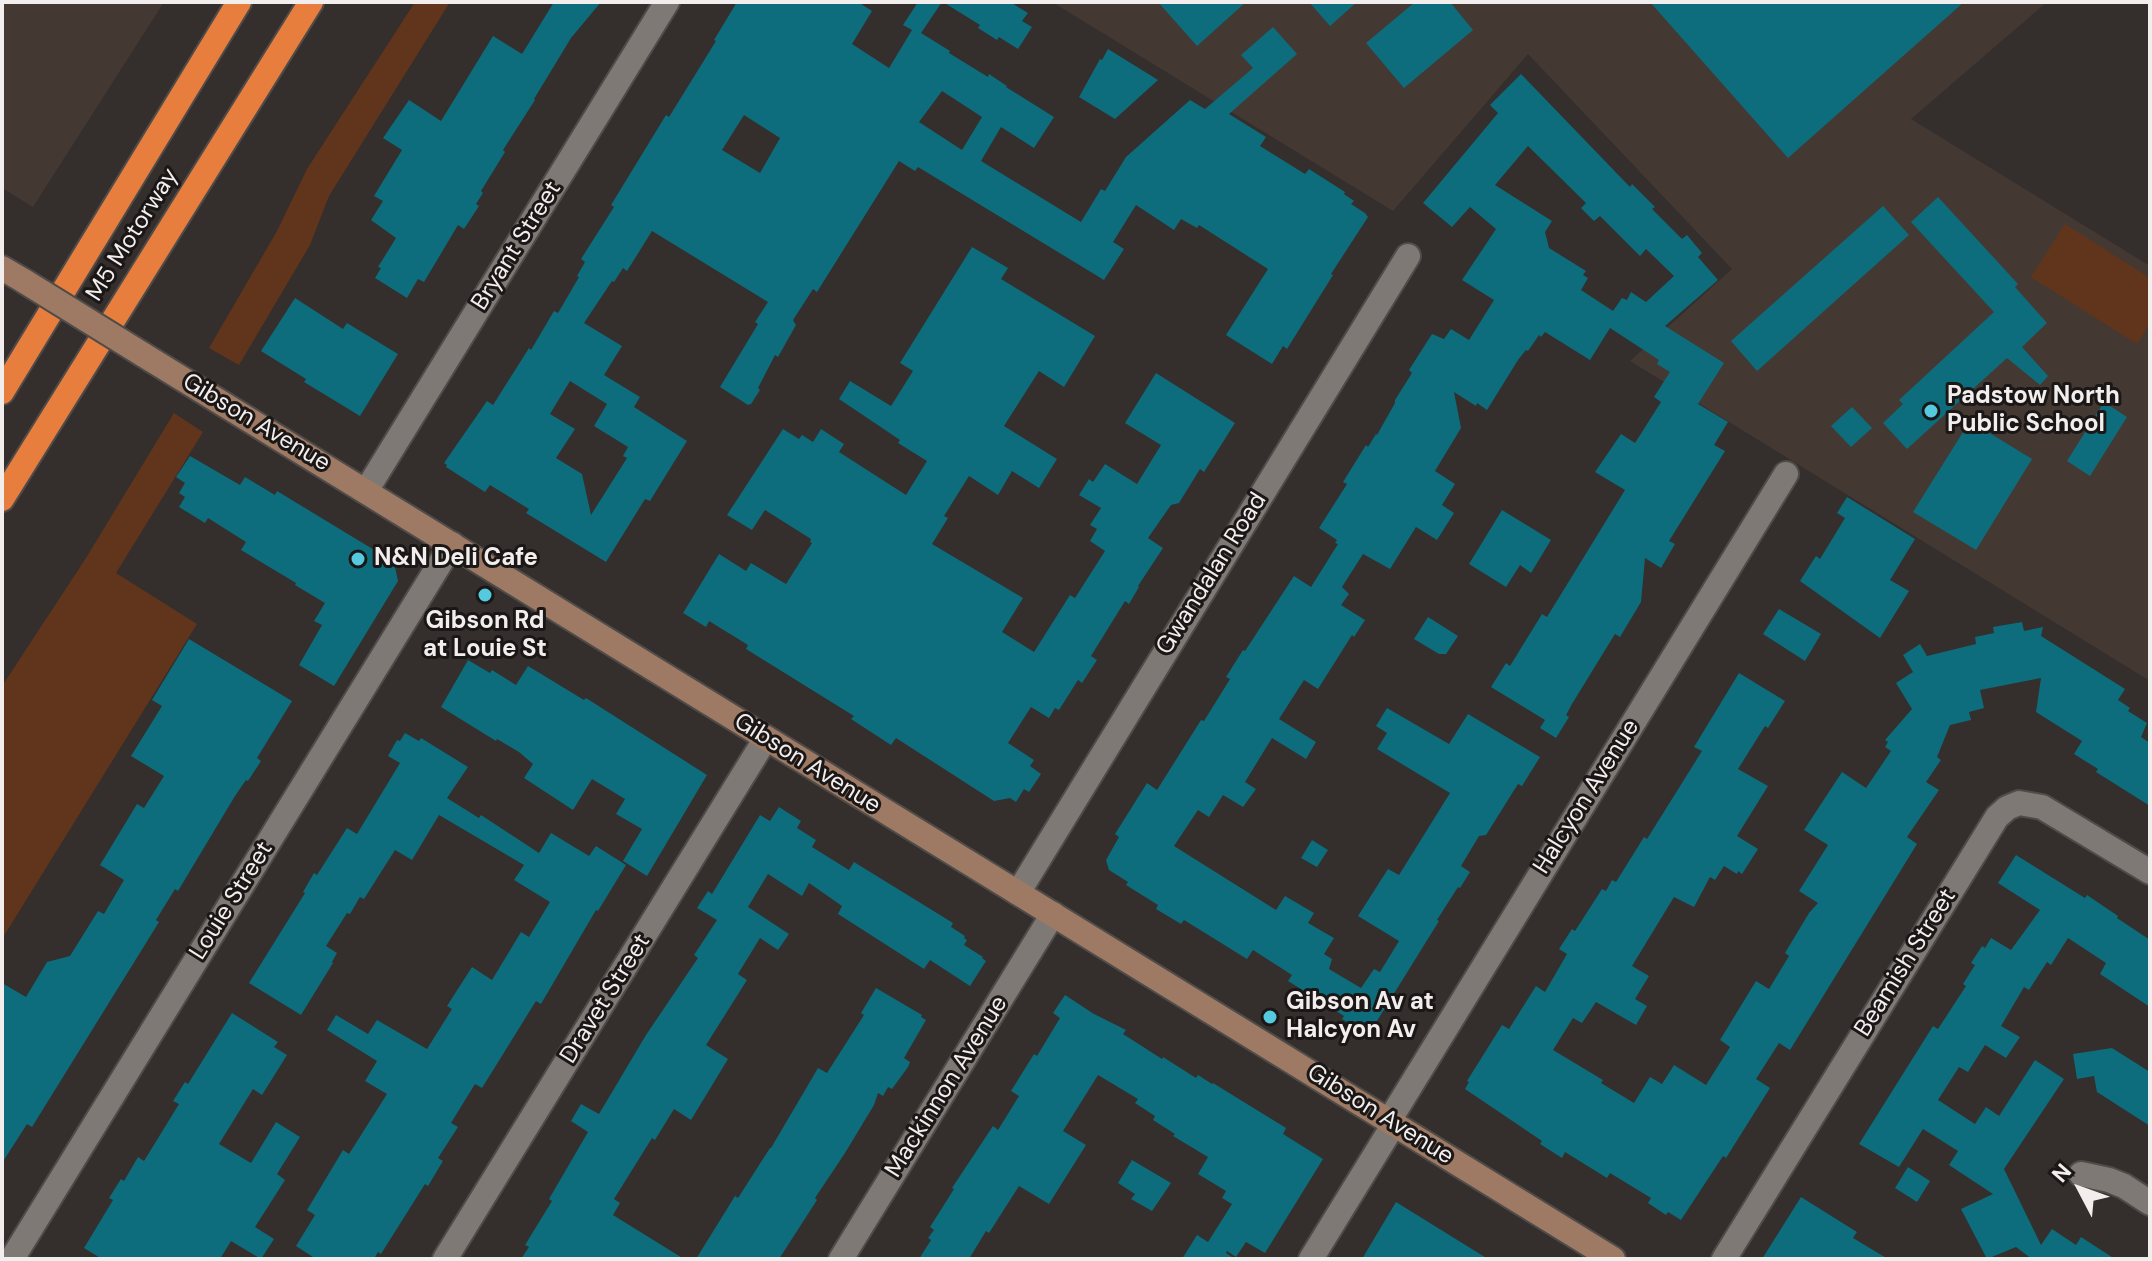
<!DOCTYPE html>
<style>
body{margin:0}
#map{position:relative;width:2152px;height:1261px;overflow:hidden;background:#342e2c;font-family:"DM Sans",sans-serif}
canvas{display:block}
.frame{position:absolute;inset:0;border:4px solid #f2eeed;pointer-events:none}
.north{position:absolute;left:2040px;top:1149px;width:80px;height:80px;-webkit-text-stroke:6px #1a1716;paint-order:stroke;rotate:311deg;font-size:22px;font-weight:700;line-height:32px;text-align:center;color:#f2eeed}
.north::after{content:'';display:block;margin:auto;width:28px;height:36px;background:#f2eeed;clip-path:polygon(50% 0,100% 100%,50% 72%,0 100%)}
</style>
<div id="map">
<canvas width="2152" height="1261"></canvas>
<div class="frame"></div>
<div class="north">N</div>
</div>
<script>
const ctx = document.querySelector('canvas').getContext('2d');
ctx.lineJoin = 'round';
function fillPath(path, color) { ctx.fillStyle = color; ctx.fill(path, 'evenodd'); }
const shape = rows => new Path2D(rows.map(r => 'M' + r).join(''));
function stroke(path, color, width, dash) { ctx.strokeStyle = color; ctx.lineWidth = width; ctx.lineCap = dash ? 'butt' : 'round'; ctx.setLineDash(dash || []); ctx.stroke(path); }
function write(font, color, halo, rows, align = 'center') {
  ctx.font = font + ' "DM Sans",sans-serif'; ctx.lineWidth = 6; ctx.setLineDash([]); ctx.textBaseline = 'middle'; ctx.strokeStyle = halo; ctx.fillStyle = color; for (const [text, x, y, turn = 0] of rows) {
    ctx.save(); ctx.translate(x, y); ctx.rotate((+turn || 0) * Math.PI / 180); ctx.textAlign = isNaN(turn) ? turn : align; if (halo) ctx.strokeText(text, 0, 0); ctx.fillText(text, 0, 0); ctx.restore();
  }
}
fillPath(shape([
 [2,2,164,2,33,207,2,188],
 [1052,2,2047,2,1911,119,2150,266,2150,681,1630,361,1732,269,1528,54,1393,211]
]), '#443833');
fillPath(shape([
 [415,2,450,2,329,196,310,245,239,365,209,348,277,231,307,169],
 [2065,224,2150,278,2150,323,2137,344,2031,277],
 [174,413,203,432,116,573,197,624,2,939,2,686,86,558]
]), '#61351b');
fillPath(shape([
 [554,2,601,2,571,38,534,99,535,100,503,150,505,152,481,191,483,193,476,204,479,206,464,229,458,225,424,282,418,279,407,298,375,278,381,268,378,267,396,238,371,220,383,201,374,196,402,150,383,138,409,100,441,121,493,36,522,54],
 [737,2,858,2,872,11,852,44,889,68,912,30,903,25,918,2,942,2,921,33,950,51,949,53,988,77,989,74,1007,86,1006,87,1054,117,1034,148,1001,127,981,161,1081,222,1101,189,1105,191,1126,157,1190,100,1205,109,1253,68,1241,55,1273,27,1297,54,1229,114,1266,137,1260,146,1305,174,1309,169,1345,192,1344,194,1354,201,1351,204,1365,213,1368,217,1331,274,1333,275,1287,349,1283,346,1272,364,1226,335,1268,269,1199,225,1197,228,1181,219,1174,230,1136,205,1113,242,1124,249,1104,280,918,167,915,171,899,161,817,292,813,289,793,320,796,325,778,357,775,355,758,388,760,390,751,404,748,405,720,387,758,324,755,322,768,302,652,231,627,271,623,268,614,282,612,281,584,323,622,346,604,375,640,397,634,407,687,441,650,501,645,499,606,562,526,513,529,509,490,485,485,492,446,467,447,465,444,463,487,401,493,405,529,348,531,350,554,311,558,313,579,277,577,276,585,262,581,259,614,207,611,205,666,115,669,117,716,41,714,40],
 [942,91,982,117,962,150,919,122],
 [744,115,780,138,760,173,722,150],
 [570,381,607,404,594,426,628,447,623,456,627,458,591,515,582,474,556,458,575,429,550,414],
 [943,2,1010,2,1028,13,1022,21,1032,27,1018,49,999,37,997,40,978,28,980,25],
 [1158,2,1246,2,1197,46],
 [1309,2,1357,2,1330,26],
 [1415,2,1450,2,1473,30,1404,88,1366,43],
 [1650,2,1964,2,1788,158],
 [1108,49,1158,80,1115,119,1079,97,1100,59,1102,60],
 [1521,74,1630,187,1632,184,1655,207,1652,209,1682,239,1687,235,1702,253,1698,257,1718,280,1665,326,1724,363,1698,404,1728,422,1714,445,1725,451,1669,541,1675,544,1661,568,1645,558,1641,602,1620,637,1615,634,1610,642,1572,704,1566,715,1569,717,1556,738,1540,728,1545,720,1491,687,1506,663,1510,666,1542,614,1547,617,1625,490,1595,472,1621,434,1635,443,1661,402,1654,397,1670,372,1657,364,1659,360,1610,328,1590,360,1545,332,1541,337,1539,335,1528,351,1526,350,1518,360,1487,410,1477,403,1476,406,1454,392,1461,428,1435,471,1455,484,1442,505,1454,513,1437,540,1416,527,1390,569,1363,554,1342,587,1349,594,1341,605,1365,620,1354,637,1352,635,1318,689,1304,680,1279,719,1316,742,1306,759,1272,738,1245,782,1256,789,1243,807,1223,795,1209,817,1198,810,1174,846,1276,910,1285,896,1314,913,1308,923,1334,938,1324,954,1332,959,1329,969,1361,988,1374,969,1380,972,1399,941,1358,916,1388,869,1399,875,1450,793,1377,749,1387,733,1376,726,1387,708,1449,744,1468,714,1540,757,1522,786,1518,784,1486,835,1479,836,1461,866,1470,872,1460,888,1458,887,1437,920,1439,921,1372,1029,1367,1026,1362,1031,1342,1019,1344,1016,1288,981,1292,975,1253,950,1247,959,1184,920,1181,924,1156,909,1158,905,1126,885,1128,882,1109,870,1106,860,1119,837,1115,834,1147,783,1157,790,1201,720,1204,721,1230,679,1226,677,1243,650,1245,651,1294,576,1311,587,1338,544,1335,543,1337,540,1319,528,1347,484,1343,482,1366,445,1368,447,1376,434,1377,435,1395,403,1395,400,1412,373,1409,370,1432,334,1444,339,1451,329,1469,340,1494,300,1462,280,1496,229,1470,207,1452,227,1423,203,1498,113,1490,105],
 [1528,146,1586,203,1581,208,1594,221,1600,216,1640,256,1646,249,1674,276,1646,302,1631,292,1627,300,1622,298,1613,311,1581,290,1588,278,1583,275,1586,271,1549,248,1545,232,1552,221,1495,185],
 [1938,197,2018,284,2015,287,2047,323,2022,347,2048,376,2040,385,2007,358,1907,449,1883,423,1903,404,1899,400,1994,312,1911,222],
 [1883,206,1909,235,1757,371,1731,341],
 [972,247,1008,268,1001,279,1095,336,1064,387,1039,371,1004,426,1057,459,1039,488,1012,471,998,495,969,476,944,516,948,518,932,544,1023,598,1002,632,1034,652,1070,595,1075,598,1105,551,1090,541,1097,529,1090,525,1101,508,1079,495,1089,479,1093,482,1105,464,1137,484,1161,445,1125,423,1156,373,1235,423,1204,472,1200,469,1179,503,1171,505,1148,538,1163,548,1138,586,1139,587,1129,604,1125,601,1091,656,1097,660,1082,683,1078,680,1059,710,1055,708,1049,718,1031,707,1008,743,1034,760,1030,766,1041,774,1029,792,1024,789,1016,802,1010,798,994,801,896,738,891,745,851,719,854,716,746,649,748,645,709,621,706,627,683,613,719,554,746,571,751,563,786,584,812,543,810,542,811,539,765,510,752,530,727,515,783,429,799,439,802,435,813,442,821,429,844,444,839,452,906,495,927,461,898,443,900,440,839,399,850,381,891,406,913,371,900,363],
 [295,298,343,329,347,323,398,354,360,416,304,382,306,379,261,351],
 [2104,402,2127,417,2090,476,2067,461],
 [1852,407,1872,428,1851,447,1831,426],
 [1970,421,2032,459,1976,550,1913,512],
 [190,456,240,485,245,477,275,495,277,491,394,562,398,581,334,686,299,665,322,625,314,621,325,603,295,585,296,583,241,550,246,542,208,518,205,523,179,507,185,497,179,493,185,483,176,477],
 [1847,497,1915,539,1890,580,1909,591,1880,638,1800,581,1816,556,1820,559,1845,518,1837,513],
 [1502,510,1551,540,1531,573,1520,565,1506,587,1469,564],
 [1779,609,1821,634,1805,661,1763,634],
 [1428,617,1458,636,1446,654,1439,654,1414,639],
 [2022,622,2024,631,2043,627,2041,636,2125,689,2118,700,2130,708,2128,711,2147,723,2141,737,2150,743,2150,806,2096,772,2098,769,2074,754,2082,741,2036,712,2041,678,1980,690,1984,708,1969,712,1971,720,1950,725,1937,757,1941,760,1926,782,1939,790,1907,837,1917,844,1790,1050,1779,1043,1756,1079,1770,1088,1726,1158,1723,1156,1681,1220,1668,1212,1666,1215,1648,1203,1651,1198,1610,1173,1607,1178,1565,1152,1562,1158,1540,1144,1542,1141,1465,1089,1469,1082,1467,1081,1502,1025,1509,1029,1536,986,1545,992,1567,954,1559,949,1572,929,1575,931,1602,889,1606,891,1612,880,1616,882,1644,837,1647,839,1702,751,1694,747,1739,673,1785,701,1768,728,1765,726,1738,769,1768,786,1737,836,1758,849,1742,874,1738,871,1737,874,1724,866,1715,880,1710,877,1694,907,1674,897,1632,966,1649,976,1635,999,1647,1006,1636,1025,1596,1002,1582,1023,1573,1018,1553,1050,1603,1080,1601,1083,1634,1103,1650,1077,1662,1084,1674,1065,1706,1085,1730,1047,1720,1040,1756,981,1769,989,1789,956,1785,953,1809,913,1818,903,1799,891,1828,845,1804,830,1842,772,1866,788,1891,751,1885,747,1888,742,1885,740,1912,709,1896,683,1913,672,1903,655,1920,644,1927,656,1976,644,1975,637,1994,633,1993,627],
 [189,639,292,701,257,758,261,761,248,781,246,780,235,796,178,891,175,889,156,920,159,922,32,1127,27,1124,2,1163,2,983,26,997,47,962,70,956,98,911,104,914,124,880,100,865,137,804,144,808,164,776,131,756,162,706,152,700],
 [468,660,490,673,492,670,516,685,528,666,584,700,586,698,707,775,647,876,623,861,642,829,616,814,625,799,592,779,573,810,524,778,533,764,519,752,497,739,496,741,441,707],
 [405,733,419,741,421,738,468,767,447,798,479,818,481,815,539,853,551,833,589,856,596,846,626,865,598,911,596,910,541,1004,536,1001,482,1088,475,1084,451,1123,458,1127,438,1158,443,1161,428,1186,425,1184,381,1254,378,1252,374,1259,316,1259,296,1246,315,1215,307,1210,343,1150,349,1154,387,1094,365,1081,377,1061,327,1030,336,1015,368,1034,377,1020,427,1049,452,1009,447,1006,472,967,492,980,521,932,529,937,550,902,514,880,524,865,439,815,412,860,395,850,364,899,360,897,350,914,347,913,326,946,337,953,332,962,333,963,301,1015,249,983,305,893,303,892,314,873,317,875,347,828,357,834,400,763,388,756,397,740,400,741],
 [779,807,801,821,797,828,816,840,812,847,849,870,854,862,953,923,951,927,965,936,964,938,967,940,964,945,983,957,982,958,986,961,970,986,930,960,924,969,838,914,842,906,809,883,802,896,768,874,748,907,789,934,778,950,760,938,738,974,747,980,706,1045,728,1059,691,1120,674,1109,655,1140,652,1138,614,1199,620,1203,613,1215,684,1259,521,1259,529,1247,525,1245,552,1201,549,1199,588,1132,571,1121,581,1104,599,1114,646,1035,698,958,694,955,717,920,697,908,708,891,712,894,760,815,770,821],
 [1312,840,1328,850,1317,867,1301,858],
 [2016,855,2085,898,2087,895,2118,916,2117,918,2150,940,2150,1007,2100,974,2106,963,2068,938,2051,965,2047,962,2029,990,2024,987,2001,1026,2020,1037,2006,1058,1985,1045,1968,1072,1959,1067,1938,1100,1975,1124,1986,1107,1999,1116,2035,1060,2064,1079,2004,1169,2041,1245,2052,1229,2076,1245,2081,1237,2115,1259,2032,1259,2016,1247,1987,1259,1961,1209,1993,1194,1949,1165,1958,1151,1923,1129,1899,1167,1859,1144,1933,1026,1938,1029,1966,986,1963,984,1975,965,1971,963,1982,946,1985,948,1991,938,2011,950,2040,910,1998,883],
 [876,988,922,1015,921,1017,926,1020,904,1058,910,1062,908,1067,892,1089,888,1087,883,1096,878,1093,874,1105,845,1153,815,1198,817,1200,779,1259,696,1259,735,1196,738,1198,770,1148,771,1148,818,1068,827,1073,864,1015,861,1013],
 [1065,995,1094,1014,1126,1030,1123,1034,1162,1059,1163,1057,1196,1078,1198,1075,1212,1084,1213,1083,1286,1128,1283,1134,1323,1159,1265,1253,1246,1242,1236,1257,1227,1251,1226,1253,1235,1259,1182,1259,1197,1235,1208,1242,1232,1204,1222,1198,1226,1191,1198,1174,1208,1157,1173,1136,1175,1134,1153,1120,1155,1116,1135,1103,1138,1099,1098,1075,1063,1131,1086,1145,1049,1204,1019,1186,989,1233,986,1231,969,1259,919,1259,931,1240,928,1238,934,1230,930,1227,954,1189,952,1188,993,1126,998,1130,1019,1096,1011,1091,1034,1054,1037,1056,1060,1018,1053,1013],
 [232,1013,278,1042,274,1047,287,1055,262,1095,253,1089,219,1144,251,1163,276,1122,300,1137,277,1174,285,1180,255,1227,274,1239,261,1259,231,1241,220,1259,102,1259,84,1248,113,1200,109,1198,121,1179,124,1181,138,1157,144,1161,179,1104,173,1101,185,1082,188,1084],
 [2112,1048,2150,1072,2150,1126,2097,1092,2094,1076,2077,1079,2073,1054],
 [1132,1160,1171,1183,1152,1211,1131,1199,1135,1194,1118,1183],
 [1908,1167,1930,1181,1917,1202,1895,1188],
 [1801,1197,1857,1232,1853,1238,1888,1259,1762,1259],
 [1396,1202,1488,1259,1362,1259]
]), '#0d6d7c');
const street = shape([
 [366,491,667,2],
 [1018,893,1408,256],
 [1389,1121,1786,474],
 [2081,1174,2109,1180,2124,1186,2150,1203],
 [12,1259,452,544],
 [445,1259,766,738],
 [841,1259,1053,914],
 [1311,1259,1394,1124],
 [1724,1259,1997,817,2007,808,2019,803,2042,807,2150,872]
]);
const secondary = shape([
 [2,268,24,281],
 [142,354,1613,1259]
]);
const highway = shape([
 [2,392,239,2],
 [2,499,311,2]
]);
stroke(street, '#4f4b48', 28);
stroke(secondary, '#4f4b48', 28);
stroke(highway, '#4f4b48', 28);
stroke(street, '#7f7975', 24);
stroke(secondary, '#9e7a64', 24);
stroke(highway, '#e77e3e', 24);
const secondaryBridge = shape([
 [24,281,142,354]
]);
stroke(secondaryBridge, '#4f4b48', 28, []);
stroke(secondaryBridge, '#9e7a64', 24);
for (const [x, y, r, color] of [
 [1931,411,8,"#55cadf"],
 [358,559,8,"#55cadf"],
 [485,595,8,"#55cadf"],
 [1270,1017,8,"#55cadf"]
]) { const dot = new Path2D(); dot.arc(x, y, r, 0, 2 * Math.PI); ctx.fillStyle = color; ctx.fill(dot); stroke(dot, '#1a1716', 3); }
write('24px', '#f2eeed', '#1a1716', [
 ["M5 Motorway",133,235,-58],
 ["Bryant Street",517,246,-58],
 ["Gibson Avenue",256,423,31],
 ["Gwandalan Road",1212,574,-58],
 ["Gibson Avenue",807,764,32],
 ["Halcyon Avenue",1587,797,-58],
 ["Louie Street",232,901,-58],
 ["Beamish Street",1906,963,-58],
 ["Dravet Street",606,999,-58],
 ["Mackinnon Avenue",947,1087,-58],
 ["Gibson Avenue",1380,1115,32]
]);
write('bold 24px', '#f2eeed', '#1a1716', [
 ["Padstow North",1947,397],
 ["Public School",1947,425],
 ["N&N Deli Cafe",374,559],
 ["Gibson Rd",485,622,"center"],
 ["at Louie St",485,650,"center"],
 ["Gibson Av at",1286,1003],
 ["Halcyon Av",1286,1031]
], 'left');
</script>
